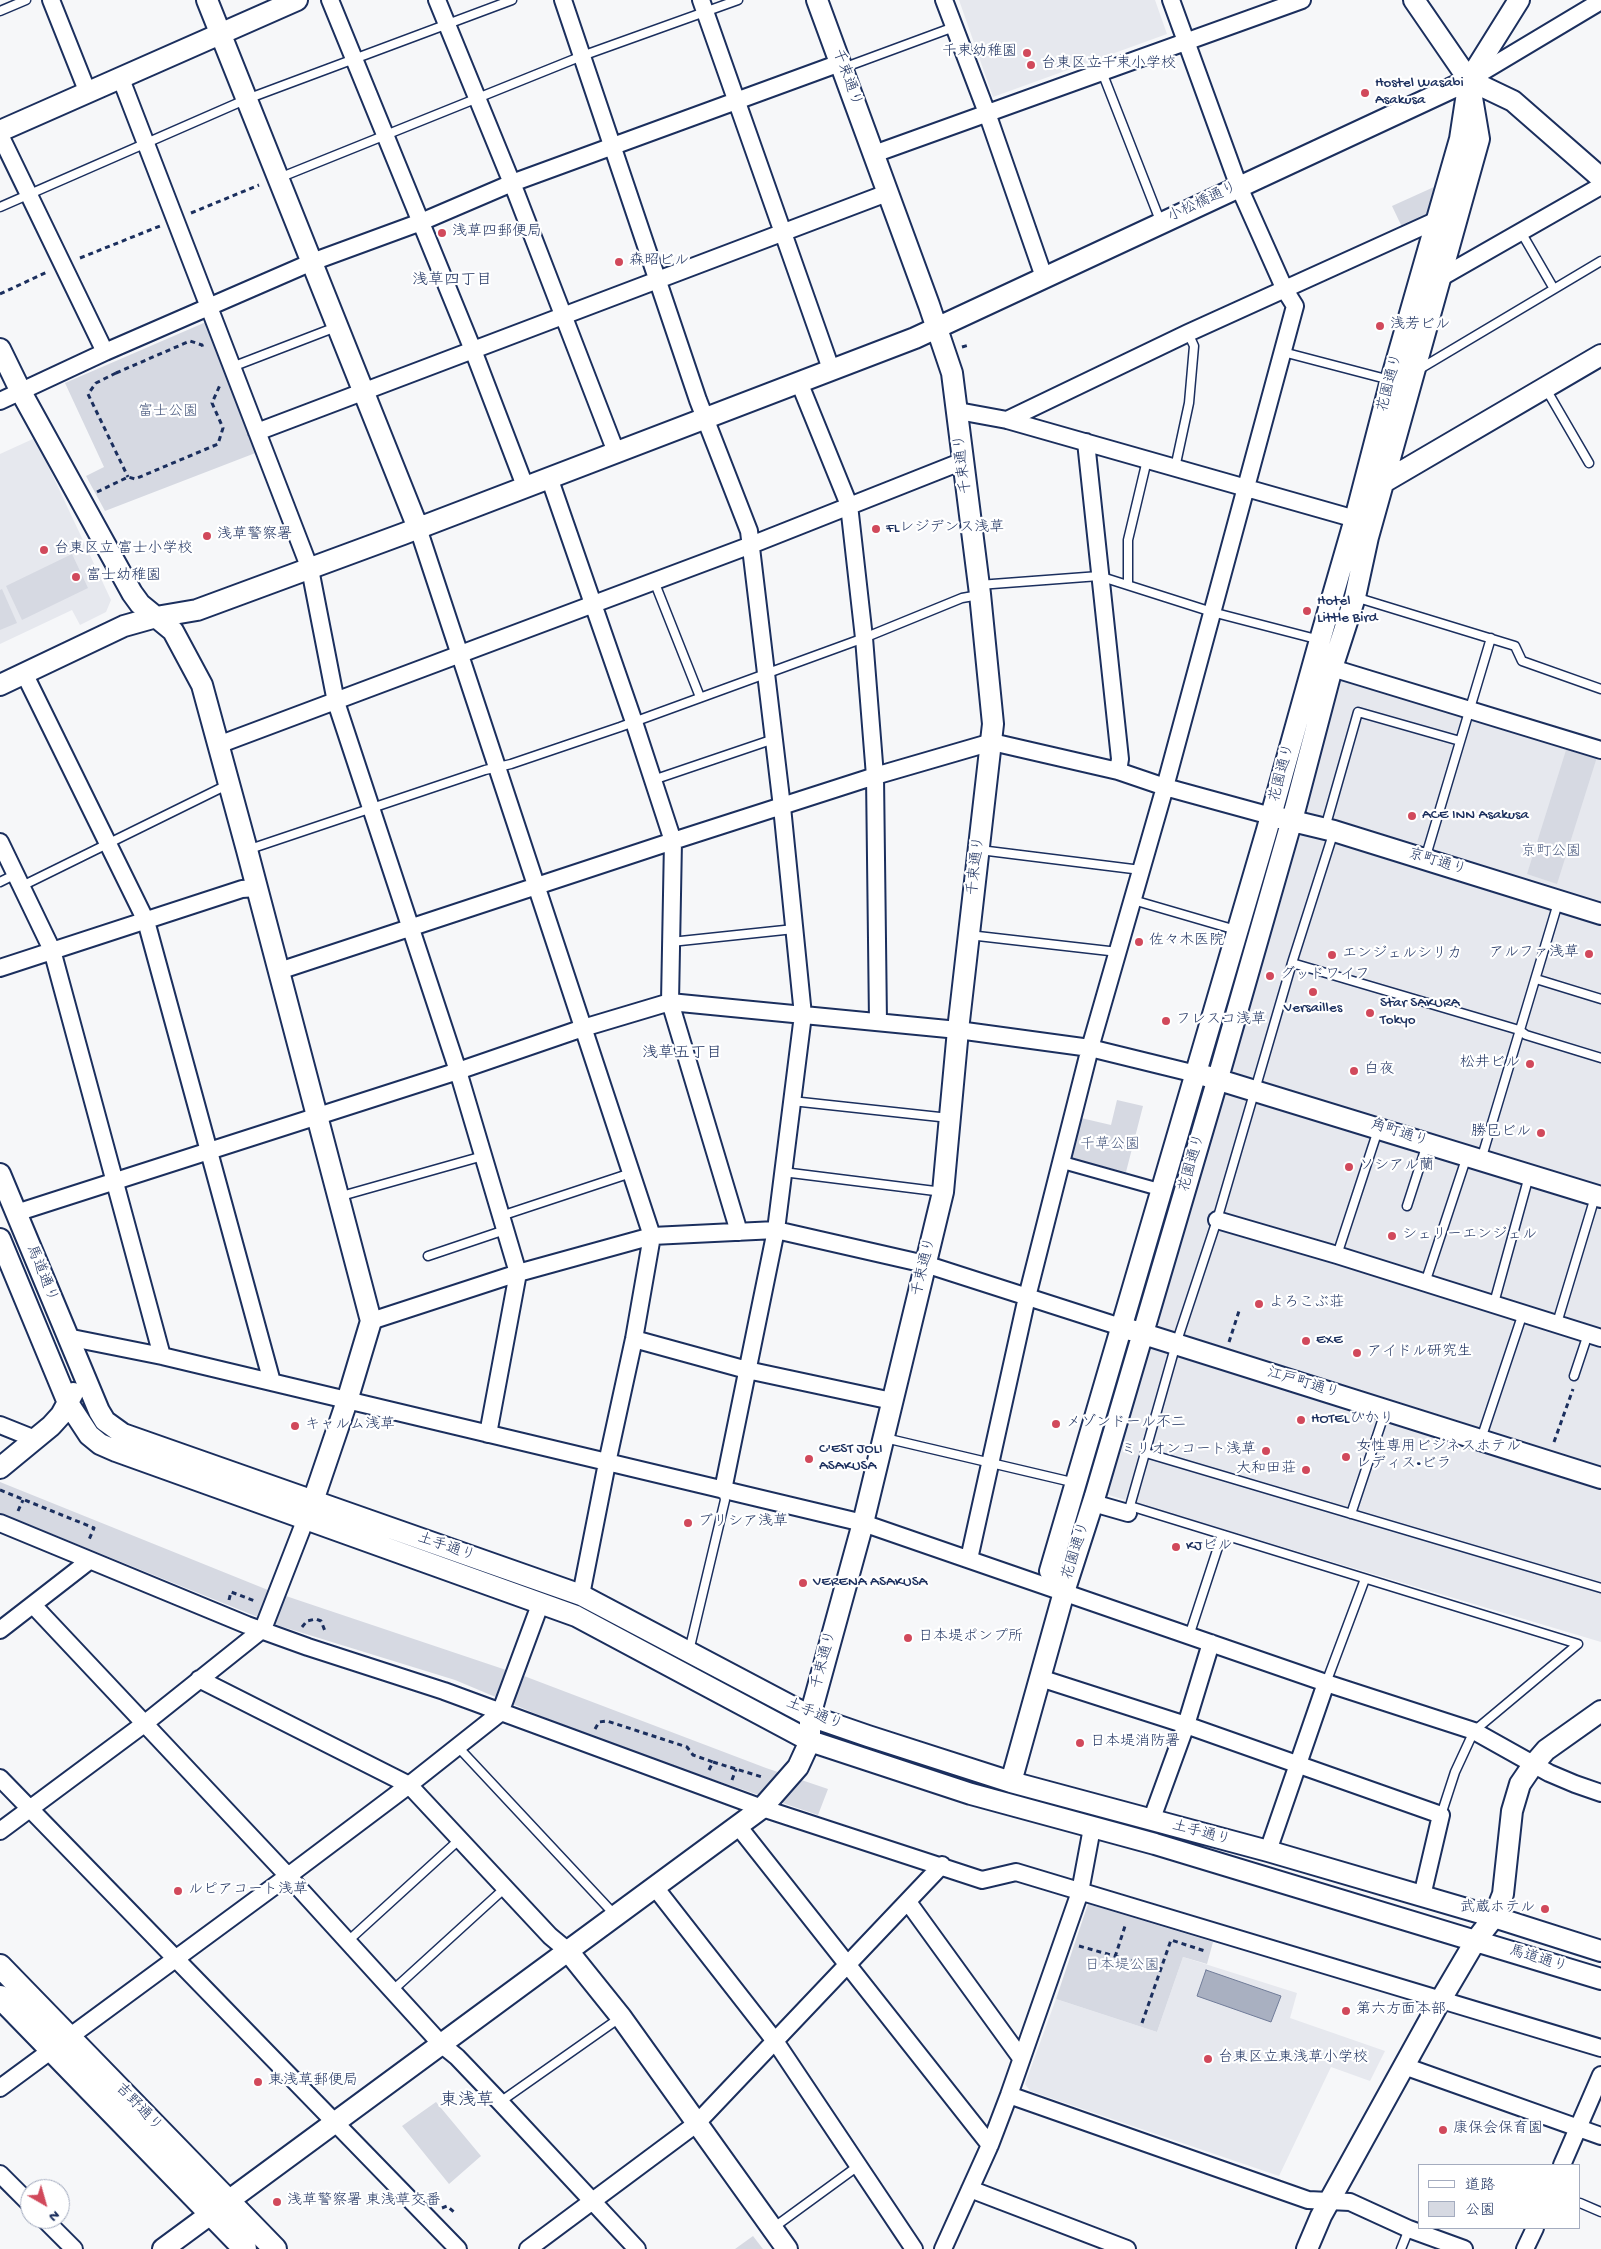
<!DOCTYPE html>
<meta charset="utf-8">
<style>
body{margin:0}
#map{position:relative;width:1601px;height:2249px;overflow:hidden;background:#f6f7f9;font-family:"Gochi Hand","Klee One",sans-serif}
canvas{display:block}
.legend{position:absolute;left:1418px;top:2164px;width:162px;height:65px;box-sizing:border-box;background:#fff;border:1px solid #a4acbf;margin:0;padding:6px 9px;list-style:none;font-size:15px;color:#1b2f5e}
.legend li{display:flex;align-items:center;gap:10px;height:25px}
.legend b{width:25px;border:1px solid #a4acbf}
.north{position:absolute;left:20px;top:2179px;width:50px;height:50px;box-sizing:border-box;background:#fff;border:1px solid #a4acbf;border-radius:50%;rotate:142deg;font-size:14px;font-weight:700;line-height:20px;text-align:center;color:#1b2f5e}
.north::after{content:'';display:block;margin:auto;width:18px;height:22px;background:#d1495b;clip-path:polygon(50% 0,100% 100%,50% 72%,0 100%)}
</style>
<div id="map">
<canvas width="1601" height="2249"></canvas>
<ul class="legend">
<li><b style="height:6px;background:#fff"></b>道路</li>
<li><b style="height:14px;background:#d6d9e2"></b>公園</li>
</ul>
<div class="north">N</div>
</div>
<script>
const ctx = document.querySelector('canvas').getContext('2d');
ctx.lineJoin = 'round';
function fillPath(path, color) { ctx.fillStyle = color; ctx.fill(path, 'evenodd'); }
const shape = rows => new Path2D(rows.map(r => 'M' + r).join(''));
function stroke(path, color, width, dash) { ctx.strokeStyle = color; ctx.lineWidth = width; ctx.lineCap = dash ? 'butt' : 'round'; ctx.setLineDash(dash || []); ctx.stroke(path); }
function write(font, color, halo, rows, align = 'center') {
  ctx.font = font + ' "Gochi Hand","Klee One",sans-serif'; ctx.lineWidth = 4.5; ctx.setLineDash([]); ctx.textBaseline = 'middle'; ctx.strokeStyle = halo; ctx.fillStyle = color; for (const [text, x, y, turn = 0] of rows) {
    ctx.save(); ctx.translate(x, y); ctx.rotate((+turn || 0) * Math.PI / 180); ctx.textAlign = isNaN(turn) ? turn : align; if (halo) ctx.strokeText(text, 0, 0); ctx.fillText(text, 0, 0); ctx.restore();
  }
}
fillPath(shape([
 [959,0,1155,0,1167,34,993,97],
 [35,438,111,600,106,612,80,625,72,610,0,644,0,454],
 [1338,675,1601,755,1601,1642,1102,1493],
 [1183,1957,1297,1993,1290,2018,1385,2051,1370,2081,1331,2067,1279,2176,1030,2091,1025,2084,1056,1999,1157,2032]
]), '#e6e8ee');
fillPath(shape([
 [1434,187,1428,214,1402,227,1392,206],
 [206,322,258,452,105,511,86,476,104,467,65,383],
 [72,554,88,588,22,620,6,586],
 [2,589,17,623,0,630,0,590],
 [1567,747,1597,757,1557,884,1527,874],
 [1117,1100,1143,1106,1126,1172,1071,1159,1081,1118,1111,1125],
 [0,1482,268,1590,524,1676,766,1768,828,1789,818,1815,608,1744,455,1680,280,1626,0,1513],
 [1088,1904,1213,1942,1207,1964,1183,1957,1157,2032,1056,1999],
 [436,2102,481,2156,449,2184,402,2126],
 [753,2236,763,2249,735,2249]
]), '#d6d9e2');
const water = shape([
 [1206,1970,1281,1996,1271,2022,1197,1996,1206,1970]
]);
fillPath(water, '#a9b0c1');
stroke(water, '#707c99', 1);
const service = shape([
 [0,11,26,0],
 [843,68,954,27],
 [1102,72,1161,223],
 [279,178,582,56,738,0],
 [0,207,247,99,512,0],
 [1521,232,1554,289],
 [1283,352,1390,380],
 [232,367,336,327],
 [1418,370,1601,261],
 [1546,389,1589,463],
 [1175,468,1189,403,1194,346,1188,333],
 [654,581,700,697],
 [979,585,1099,576,1212,612,1320,640],
 [1128,585,1128,540,1147,460],
 [1355,597,1515,646,1522,661,1601,689],
 [653,780,774,739],
 [1325,828,1358,712,1460,741],
 [247,850,485,770,511,764,620,727,864,638,962,598,979,595],
 [980,850,1141,870],
 [1425,859,1491,638],
 [0,882,16,874],
 [22,886,229,784],
 [1133,900,1236,930],
 [969,935,1118,952],
 [671,942,794,929],
 [1292,963,1519,1030,1526,1035,1601,1058],
 [1536,979,1601,999],
 [792,1101,949,1118],
 [1481,1160,1558,903],
 [783,1172,943,1192],
 [338,1197,483,1156],
 [1407,1206,1427,1144],
 [501,1216,631,1173],
 [1337,1255,1378,1130],
 [428,1256,505,1230],
 [1425,1283,1467,1156],
 [1494,1303,1529,1176],
 [1557,1323,1595,1197],
 [1574,1376,1588,1334],
 [885,1438,1076,1483],
 [1481,1439,1523,1313],
 [1146,1453,1601,1588],
 [1130,1506,1578,1644,1474,1731,1455,1772,1441,1815],
 [1128,1513,1176,1344,1217,1220,1292,963,1334,831],
 [1351,1514,1385,1412],
 [1189,1636,1222,1535],
 [689,1651,725,1500,723,1490],
 [1326,1683,1365,1579],
 [458,1747,615,1915],
 [348,1941,460,1839],
 [393,1990,505,1888],
 [500,2102,621,2017],
 [1580,2203,1601,2212],
 [773,2228,858,2166],
 [1401,2249,1409,2229]
]);
const pedestrian = shape([
 [1061,1162,1161,1190]
]);
const minor = shape([
 [51,0,88,93],
 [330,0,473,350,525,486],
 [437,0,516,193,616,452],
 [563,0,698,400,749,531,782,807,803,1015,776,1230,723,1490],
 [701,0,831,369],
 [944,0,987,113,1044,277],
 [121,79,310,569,336,702,458,1071,518,1273,488,1434],
 [1469,80,1601,1],
 [0,135,105,352],
 [874,154,1302,0],
 [1440,278,1601,186],
 [799,382,849,505,864,638,875,776,878,1022],
 [0,401,105,352,312,262,421,222,512,183,840,63],
 [958,411,1007,420,1366,522],
 [1007,420,1188,333,1437,220,1445,222],
 [257,432,887,193],
 [1086,442,1120,759,1118,771],
 [549,477,634,722,673,841,670,1002,739,1232],
 [418,528,652,1236,634,1339,607,1463,581,1595],
 [1332,668,1601,750],
 [24,673,146,921,272,1382],
 [218,745,751,545,963,461],
 [0,842,52,950,162,1356],
 [0,968,242,889,257,888],
 [279,971,673,841,875,776,992,742,1118,771,1165,787,1271,816],
 [16,1213,458,1071,583,1028,670,1002,958,1030,1090,1048,1196,1074],
 [1217,1220,1337,1255,1601,1338],
 [371,1321,518,1273,652,1236,776,1230,925,1264,1121,1327],
 [67,1337,162,1356,863,1523,1326,1683,1474,1731,1549,1773,1575,1784,1601,1793],
 [634,1339,747,1370,892,1401],
 [0,1425,35,1439],
 [1093,1503,1128,1513],
 [0,1523,247,1625,308,1647,444,1691,762,1808,982,1880,1016,1872,1601,2048],
 [969,1559,1027,1297,1090,1048,1165,787,1295,306,1285,290,1239,187,1171,0],
 [33,1605,288,1876,441,2044,457,2057,500,2102,637,2249],
 [0,1630,89,1561],
 [1040,1678,1186,1725,1441,1815,1422,1896],
 [199,1679,409,1785,550,1936,568,1951],
 [0,1778,458,2249],
 [1151,1821,1186,1725,1211,1643],
 [738,1826,990,2145],
 [0,1831,144,1724,263,1629,310,1508],
 [1268,1851,1326,1683],
 [654,1886,775,2041,914,2249],
 [908,1902,1021,2058],
 [1404,2066,1601,2136],
 [0,2088,288,1876,409,1785,500,1713,541,1602],
 [1009,2095,1308,2200,1350,2202,1409,2229,1464,2249],
 [1562,2165,1601,2075],
 [0,2174,30,2204],
 [970,2189,1127,2249],
 [44,2219,74,2249],
 [528,2249,696,2124,942,1865],
 [943,2249,990,2145,1009,2095,1080,1892,1092,1828],
 [1525,2249,1535,2228]
]);
const tertiary = shape([
 [207,0,418,528],
 [1414,0,1469,80,1513,101,1601,178],
 [0,131,297,0],
 [0,349,21,392,132,593,140,604,173,631,202,685,247,850,371,1321,347,1401,313,1501],
 [1379,482,1384,482,1601,355],
 [0,685,124,626,156,617,197,610,403,534,915,338,1469,80],
 [1280,818,1334,831,1601,914],
 [1206,1076,1601,1197],
 [0,1174,99,1411,105,1421,123,1434,581,1595,810,1716,868,1736,1011,1782,1268,1851,1494,1917,1601,1951],
 [0,1239,68,1403,89,1435,100,1444,116,1451,576,1616,810,1741,971,1794,1155,1844,1601,1979],
 [1131,1330,1601,1478],
 [0,1468,51,1426,61,1415,73,1393],
 [1064,1592,1050,1571,1267,830,1320,640,1355,519,1391,380,1460,139,1469,80,1519,0],
 [1011,1782,1064,1592,1095,1496,1218,1078,1295,809,1332,668,1355,597,1368,537,1479,139,1469,80],
 [568,1951,621,2017,787,2249],
 [163,2249,762,1808,798,1767,810,1741,810,1716,863,1523,943,1192,958,1030,993,724,980,594,952,373,929,305,817,0],
 [1307,2249,1321,2216,1440,2001,1476,1940,1494,1917,1503,1894,1512,1811,1520,1784,1533,1765,1546,1750,1601,1711]
]);
const secondary = shape([
 [0,1966,275,2249],
 [0,1997,245,2249]
]);
stroke(service, '#1b2f5e', 11);
stroke(pedestrian, '#1b2f5e', 15);
stroke(minor, '#1b2f5e', 20);
stroke(tertiary, '#1b2f5e', 24);
stroke(secondary, '#1b2f5e', 26);
stroke(shape([
 [191,213,259,185],
 [80,258,160,226],
 [0,294,47,272],
 [962,347,969,345],
 [116,373,190,341,202,345,203,348],
 [116,373,96,383,88,394,128,477],
 [97,492,128,477,135,479,218,444,223,428,212,403,220,385],
 [1229,1342,1240,1308],
 [1554,1442,1573,1389],
 [0,1490,94,1528,88,1542],
 [18,1511,23,1500],
 [229,1600,231,1592,255,1601],
 [302,1627,307,1621,316,1619,321,1621,325,1631,327,1632],
 [595,1729,599,1722,607,1721,687,1747,693,1755,713,1762],
 [709,1770,713,1762,762,1777],
 [732,1780,736,1769],
 [1079,1946,1161,1969],
 [1115,1957,1126,1923],
 [1142,2023,1171,1940,1205,1951],
 [442,2208,447,2206,454,2212]
]), '#1b2f5e', 3, [5, 4]);
stroke(service, '#fff', 8);
stroke(pedestrian, '#fff', 11);
stroke(minor, '#fff', 16);
stroke(tertiary, '#fff', 20);
stroke(secondary, '#fff', 22);
for (const [x, y, r, color] of [
 [1027,53,5,"#d1495b"],
 [1031,65,5,"#d1495b"],
 [1365,93,5,"#d1495b"],
 [442,233,5,"#d1495b"],
 [619,262,5,"#d1495b"],
 [1380,326,5,"#d1495b"],
 [876,529,5,"#d1495b"],
 [207,536,5,"#d1495b"],
 [44,550,5,"#d1495b"],
 [76,577,5,"#d1495b"],
 [1307,611,5,"#d1495b"],
 [1412,816,5,"#d1495b"],
 [1139,942,5,"#d1495b"],
 [1589,954,5,"#d1495b"],
 [1332,955,5,"#d1495b"],
 [1270,976,5,"#d1495b"],
 [1313,992,5,"#d1495b"],
 [1370,1013,5,"#d1495b"],
 [1166,1021,5,"#d1495b"],
 [1530,1064,5,"#d1495b"],
 [1354,1071,5,"#d1495b"],
 [1541,1133,5,"#d1495b"],
 [1349,1167,5,"#d1495b"],
 [1392,1236,5,"#d1495b"],
 [1259,1304,5,"#d1495b"],
 [1306,1341,5,"#d1495b"],
 [1357,1353,5,"#d1495b"],
 [1301,1420,5,"#d1495b"],
 [1056,1424,5,"#d1495b"],
 [295,1426,5,"#d1495b"],
 [1266,1451,5,"#d1495b"],
 [1346,1457,5,"#d1495b"],
 [809,1459,5,"#d1495b"],
 [1306,1470,5,"#d1495b"],
 [688,1523,5,"#d1495b"],
 [1176,1547,5,"#d1495b"],
 [803,1583,5,"#d1495b"],
 [908,1638,5,"#d1495b"],
 [1080,1743,5,"#d1495b"],
 [178,1891,5,"#d1495b"],
 [1545,1909,5,"#d1495b"],
 [1346,2011,5,"#d1495b"],
 [1208,2059,5,"#d1495b"],
 [258,2082,5,"#d1495b"],
 [1443,2130,5,"#d1495b"],
 [277,2202,5,"#d1495b"]
]) { const dot = new Path2D(); dot.arc(x, y, r, 0, 2 * Math.PI); ctx.fillStyle = color; ctx.fill(dot); stroke(dot, '#fff', 2); }
write('15px', '#1b2f5e', '#fff', [
 ["千束幼稚園",1017,53,"right"],
 ["台東区立千束小学校",1041,65],
 ["Hostel Wasabi",1375,84],
 ["Asakusa",1375,101],
 ["浅草四郵便局",452,233],
 ["森昭ビル",629,262],
 ["浅芳ビル",1390,326],
 ["FLレジデンス浅草",886,529],
 ["浅草警察署",217,536],
 ["台東区立 富士小学校",54,550],
 ["富士幼稚園",86,577],
 ["Hotel",1317,602],
 ["Little Bird",1317,619],
 ["ACE INN Asakusa",1422,816],
 ["佐々木医院",1149,942],
 ["アルファ浅草",1579,954,"right"],
 ["エンジェルシリカ",1342,955],
 ["グッドワイフ",1280,976],
 ["Star SAKURA",1380,1004],
 ["Tokyo",1380,1021],
 ["Versailles",1313,1009,"center"],
 ["フレスコ浅草",1176,1021],
 ["松井ビル",1520,1064,"right"],
 ["白夜",1364,1071],
 ["勝巳ビル",1531,1133,"right"],
 ["ソシアル蘭",1359,1167],
 ["シェリーエンジェル",1402,1236],
 ["よろこぶ荘",1269,1304],
 ["EXE",1316,1341],
 ["アイドル研究生",1367,1353],
 ["HOTELひかり",1311,1420],
 ["メゾンドール不二",1066,1424],
 ["キャルム浅草",305,1426],
 ["女性専用ビジネスホテル",1356,1448],
 ["レディス•ビラ",1356,1465],
 ["C'EST JOLI",819,1450],
 ["ASAKUSA",819,1467],
 ["ミリオンコート浅草",1256,1451,"right"],
 ["大和田荘",1296,1470,"right"],
 ["ブリシア浅草",698,1523],
 ["KJビル",1186,1547],
 ["VERENA ASAKUSA",813,1583],
 ["日本堤ポンプ所",918,1638],
 ["日本堤消防署",1090,1743],
 ["ルピアコート浅草",188,1891],
 ["武蔵ホテル",1535,1909,"right"],
 ["第六方面本部",1356,2011],
 ["台東区立東浅草小学校",1218,2059],
 ["東浅草郵便局",268,2082],
 ["康保会保育園",1453,2130],
 ["浅草警察署 東浅草交番",287,2202]
], 'left');
write('15px', '#1b2f5e', '#fff', [
 ["千束通り",846,78,70],
 ["小松橋通り",1203,203,-25],
 ["花園通り",1391,383,-75],
 ["千束通り",964,464,-97],
 ["花園通り",1283,773,-75],
 ["京町通り",1437,863,17],
 ["千束通り",977,866,-83],
 ["角町通り",1399,1134,18],
 ["花園通り",1193,1163,-74],
 ["千束通り",925,1267,-76],
 ["馬道通り",41,1274,68],
 ["江戸町通り",1303,1384,17],
 ["土手通り",446,1548,19],
 ["花園通り",1077,1551,-72],
 ["千束通り",825,1660,-75],
 ["土手通り",814,1715,23],
 ["土手通り",1201,1834,15],
 ["馬道通り",1538,1960,17],
 ["吉野通り",138,2108,46]
]);
write('15px', '#4a5a7f', '#fff', [
 ["富士公園",168,413],
 ["京町公園",1551,853],
 ["千草公園",1110,1146],
 ["日本堤公園",1122,1967]
]);
write('16px', '#1b2f5e', '#fff', [
 ["浅草四丁目",452,282],
 ["浅草五丁目",682,1055]
]);
write('18px', '#1b2f5e', '#fff', [
 ["東浅草",467,2102]
]);
</script>
